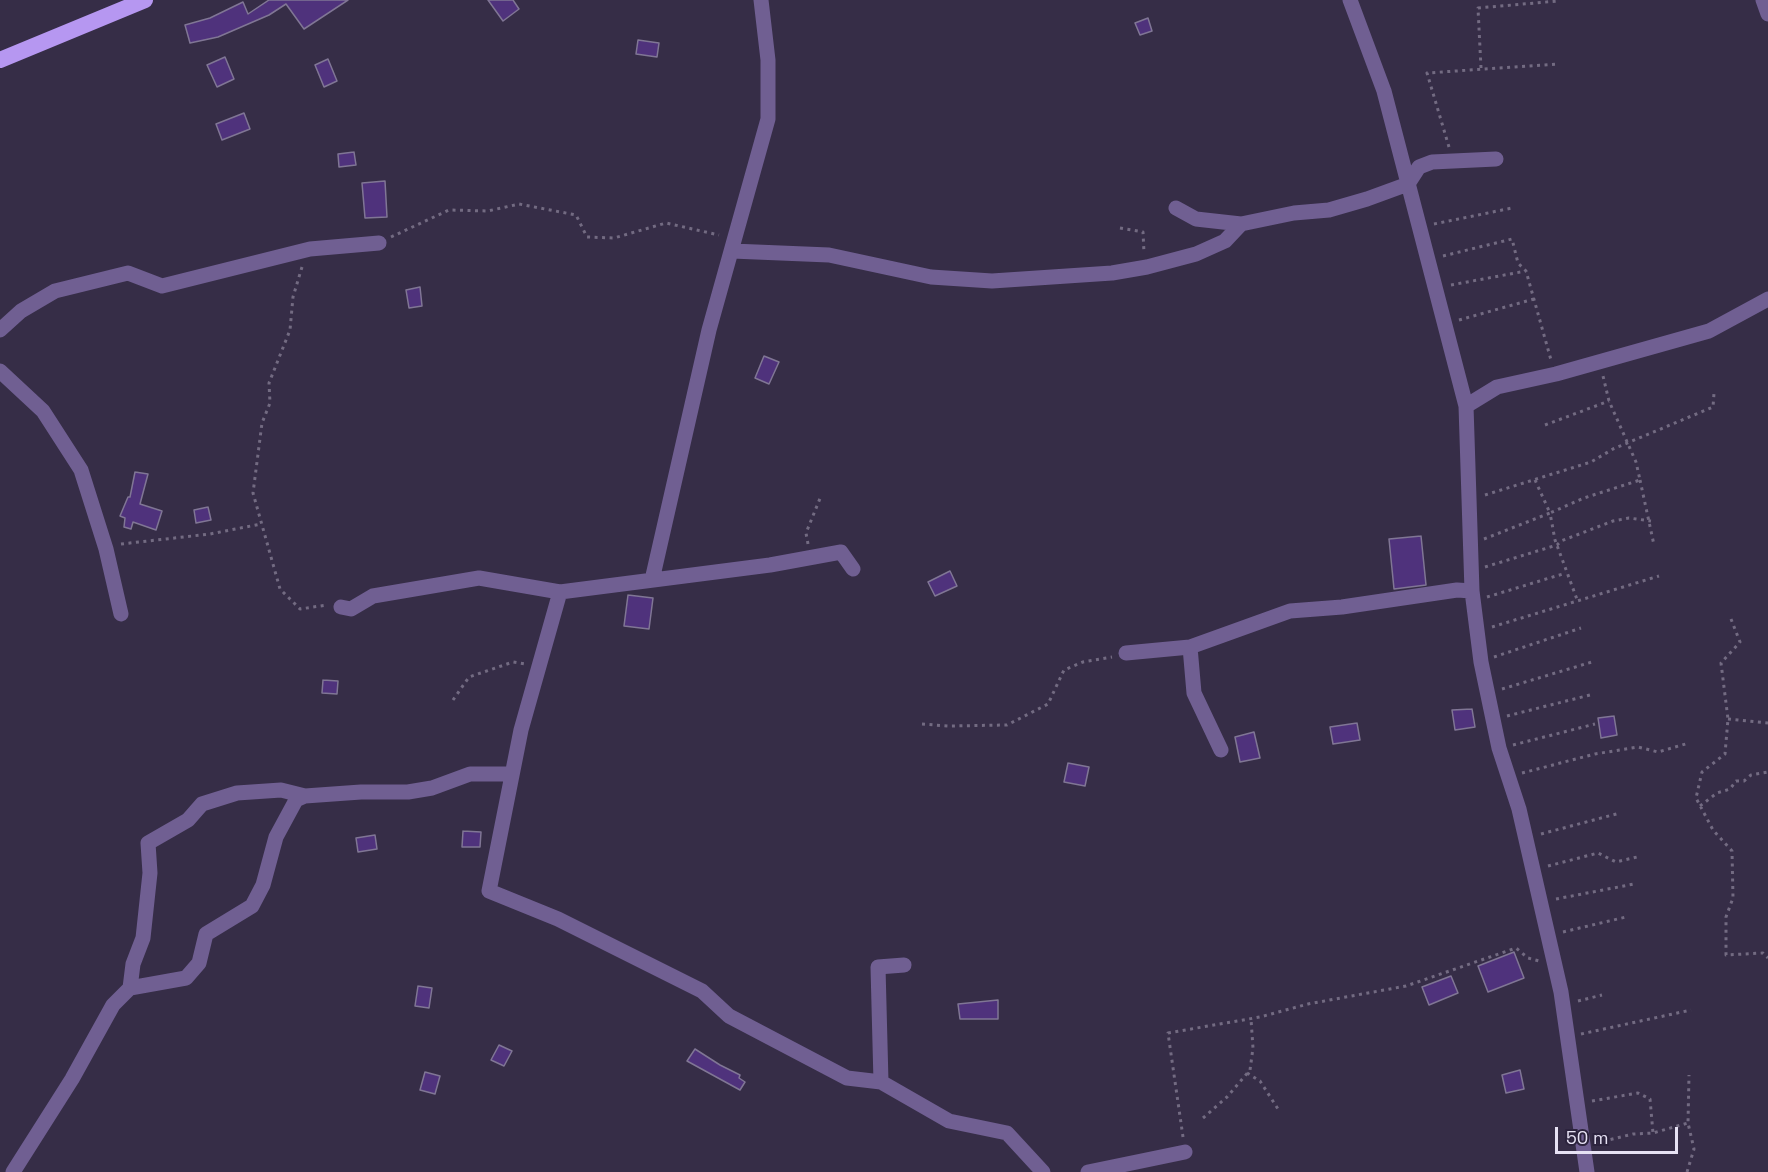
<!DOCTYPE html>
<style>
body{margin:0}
#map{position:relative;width:1768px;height:1172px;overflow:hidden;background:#362d47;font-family:"Space Grotesk",sans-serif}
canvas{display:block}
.scale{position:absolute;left:1555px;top:1127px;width:123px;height:27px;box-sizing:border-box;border:3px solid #e7e2f4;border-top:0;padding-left:8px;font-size:18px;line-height:21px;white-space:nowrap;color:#e7e2f4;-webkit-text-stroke:4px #2c233d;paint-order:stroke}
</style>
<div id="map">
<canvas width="1768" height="1172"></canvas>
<div class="scale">50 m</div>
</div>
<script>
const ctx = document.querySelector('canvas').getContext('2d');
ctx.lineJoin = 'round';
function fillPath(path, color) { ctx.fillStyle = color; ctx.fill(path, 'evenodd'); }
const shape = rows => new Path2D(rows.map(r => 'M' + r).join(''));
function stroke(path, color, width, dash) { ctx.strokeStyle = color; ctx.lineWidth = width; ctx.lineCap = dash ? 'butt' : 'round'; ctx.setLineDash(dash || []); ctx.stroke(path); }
const building = shape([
 [269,0,348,0,304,29,286,4,269,15,218,37,190,43,185,25,210,18,243,2,248,14,269,0],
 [488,0,513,0,519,9,503,21,488,0],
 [1148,18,1152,31,1140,35,1135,23,1148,18],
 [638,40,659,43,657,57,636,54,638,40],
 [225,57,234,79,217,87,207,65,225,57],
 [328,59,337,81,324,87,315,65,328,59],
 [244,113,250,129,222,140,216,124,244,113],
 [354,152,356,165,339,167,338,154,354,152],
 [385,181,387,217,365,218,362,183,385,181],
 [420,287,422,306,409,308,406,290,420,287],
 [764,356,779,362,769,384,755,378,764,356],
 [135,472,148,474,140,504,162,511,156,530,133,522,131,529,124,527,125,518,120,516,128,497,130,497,135,472],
 [208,507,211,520,196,523,194,510,208,507],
 [1421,536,1426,585,1394,589,1389,539,1421,536],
 [950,571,957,586,935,596,928,582,950,571],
 [628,595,653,598,649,629,624,626,628,595],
 [323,680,338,681,337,694,322,693,323,680],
 [1472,709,1475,727,1455,730,1452,710,1472,709],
 [1614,716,1617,735,1601,738,1598,718,1614,716],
 [1357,723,1360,740,1333,744,1330,727,1357,723],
 [1254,732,1260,758,1240,762,1235,737,1254,732],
 [1068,763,1089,767,1085,786,1064,782,1068,763],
 [463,831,481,832,480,847,462,847,463,831],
 [375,835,377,849,358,852,356,838,375,835],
 [1514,952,1524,978,1488,992,1478,966,1514,952],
 [1451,976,1458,993,1429,1005,1422,987,1451,976],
 [418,986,432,988,429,1008,415,1006,418,986],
 [998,1000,998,1019,960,1019,958,1004,998,1000],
 [499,1045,512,1051,504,1066,491,1060,499,1045],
 [695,1049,720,1065,740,1075,739,1078,745,1082,740,1090,687,1061,695,1049],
 [1520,1070,1524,1089,1506,1093,1502,1075,1520,1070],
 [425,1072,440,1076,435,1094,420,1090,425,1072]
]);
fillPath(building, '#4f327c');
stroke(building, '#807695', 1.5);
stroke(shape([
 [1481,68,1478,8,1558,1],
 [1449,147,1427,73,1558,64],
 [1434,224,1512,208],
 [1120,228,1143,232,1144,253],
 [391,237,449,210,488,211,519,204,576,215,587,237,614,238,666,223,719,235],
 [1443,256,1512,239,1518,263,1526,271,1551,360],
 [302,267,293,297,290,330,269,383,270,403,262,423,253,493,280,589,300,609,327,605],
 [1451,285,1526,271],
 [1459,320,1534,299],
 [1545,425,1609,401],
 [1535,480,1550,513,1584,498,1640,480,1636,462,1609,401,1603,376],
 [1640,480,1654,545],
 [1485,495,1591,462,1613,449,1713,407,1714,393],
 [1484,539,1550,513,1555,540,1578,602],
 [121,544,210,534,261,524],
 [808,544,806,533,821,496],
 [1485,567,1557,545,1561,541,1613,521,1629,518,1651,521],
 [1487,597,1566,573],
 [1731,619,1740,642,1721,663,1728,719,1725,754,1702,772,1696,798,1713,830,1732,851,1733,898,1726,917,1726,955,1763,953,1768,958],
 [1492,627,1659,576],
 [1494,657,1581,628],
 [1502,689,1592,662],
 [453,700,469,677,513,662,525,664],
 [1507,716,1590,695],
 [1728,719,1768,723],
 [922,724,948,726,1007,725,1048,704,1064,670,1083,662,1112,657],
 [1513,745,1595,724],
 [1522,773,1595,754,1638,747,1658,752,1689,743],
 [1700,806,1717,793,1730,789,1736,781,1744,781,1751,775,1768,772],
 [1541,834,1620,813],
 [1548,866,1598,853,1616,862,1637,857],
 [1556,899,1634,884],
 [1563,932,1626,917],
 [1578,1001,1602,995],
 [1581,1034,1691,1010],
 [1247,1073,1260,1081,1278,1109],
 [1592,1101,1638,1093,1650,1099,1653,1133],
 [1203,1118,1227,1097,1250,1070,1253,1048,1251,1019],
 [1183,1137,1168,1033,1260,1017,1308,1004,1406,986,1516,948,1528,958,1539,961],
 [1596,1143,1633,1134,1653,1133,1688,1123],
 [1687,1172,1694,1149,1688,1123,1689,1075]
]), '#736b82', 3, [3, 4.5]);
stroke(shape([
 [1350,0,1384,91,1466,406,1472,591,1481,662,1499,748,1519,809,1561,992,1587,1172],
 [1763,0,1768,14],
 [1176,208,1196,219,1241,224,1294,213,1329,210,1367,199,1408,184,1419,167,1432,162,1496,159],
 [732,251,829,255,931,277,992,281,1112,273,1147,267,1196,254,1225,241,1241,224],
 [0,330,21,311,55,291,128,273,162,286,310,249,379,243],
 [0,371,43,411,81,470,106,549,121,614],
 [1466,406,1497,387,1556,374,1709,331,1768,299],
 [853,569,841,552,770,565,560,592,521,730,489,891,558,919,702,991,729,1016,847,1078,881,1082,949,1121,1007,1133,1043,1172],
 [652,580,709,330,768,119,768,60,761,0],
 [341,607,351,609,373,596,479,578,560,592],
 [1190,647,1194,693,1221,750],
 [1126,653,1190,647,1290,611,1342,607,1457,590,1472,591],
 [130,988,133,964,143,938,150,873,148,843,188,820,202,804,237,793,281,790,305,796],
 [881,1082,878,967,904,965],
 [13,1172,72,1079,113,1005,130,988,186,978,199,963,206,934,252,906,263,885,276,837,296,800,305,796,361,792,408,792,432,788,470,774,512,774],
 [1088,1172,1185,1152]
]), '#705f92', 15);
stroke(shape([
 [0,60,145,0]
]), '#b697f1', 16);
</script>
